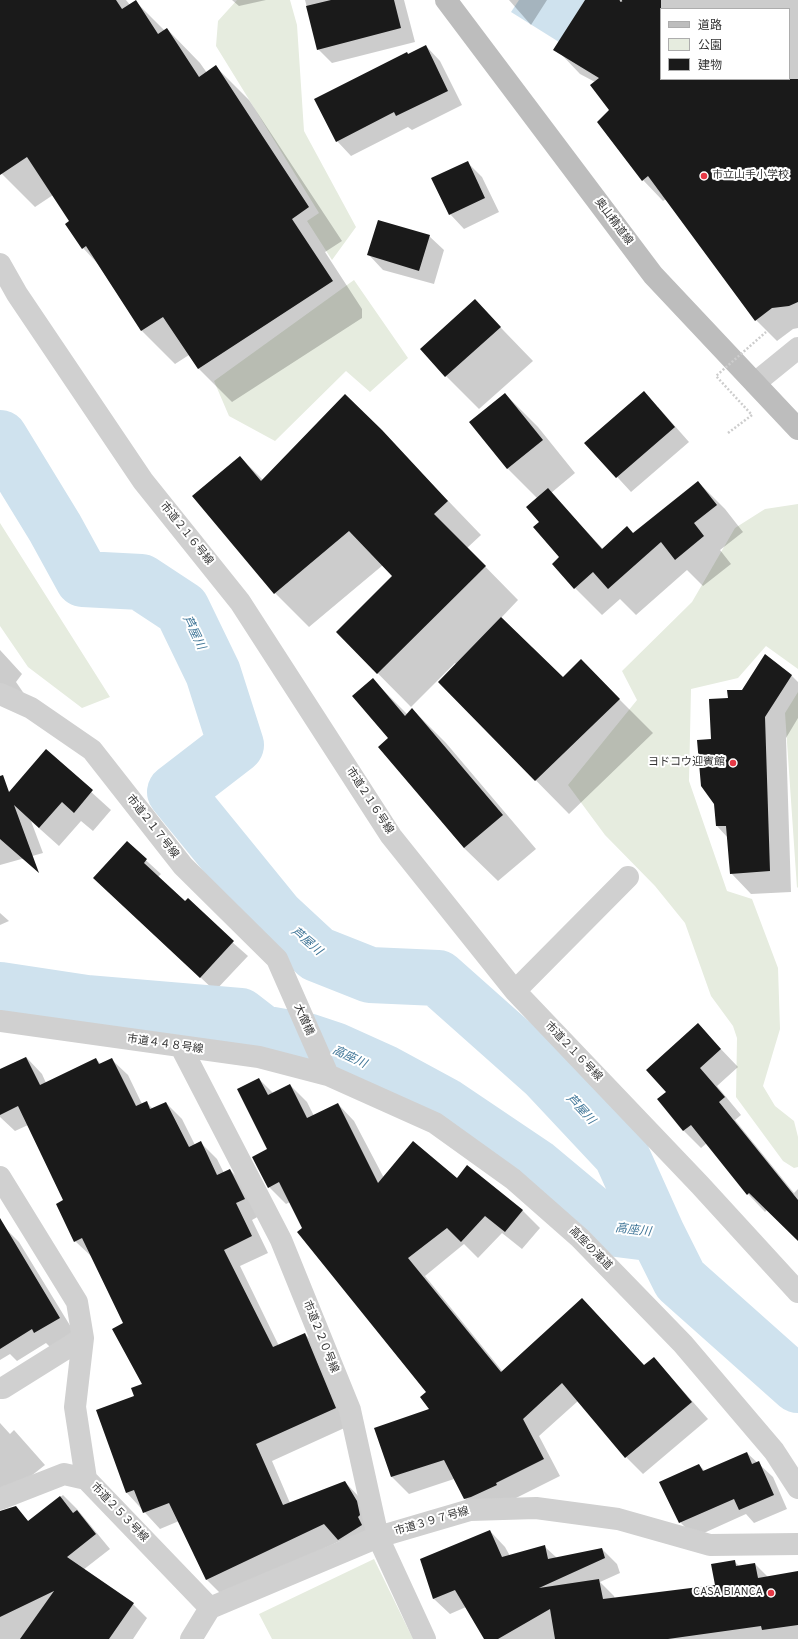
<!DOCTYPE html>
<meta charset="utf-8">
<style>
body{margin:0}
#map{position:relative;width:798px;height:1639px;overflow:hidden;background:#fff;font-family:Overpass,"Noto Sans JP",sans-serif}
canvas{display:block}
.legend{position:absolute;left:660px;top:8px;width:130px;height:72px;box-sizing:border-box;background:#fff;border:1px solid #adadad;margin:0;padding:5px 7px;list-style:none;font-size:12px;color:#333}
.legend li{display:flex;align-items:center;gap:8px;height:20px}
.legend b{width:20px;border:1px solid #adadad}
</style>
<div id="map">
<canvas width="798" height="1639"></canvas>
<ul class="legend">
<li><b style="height:5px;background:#bdbdbd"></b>道路</li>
<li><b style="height:11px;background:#e6ecdf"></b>公園</li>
<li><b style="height:11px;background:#1a1a1a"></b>建物</li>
</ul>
</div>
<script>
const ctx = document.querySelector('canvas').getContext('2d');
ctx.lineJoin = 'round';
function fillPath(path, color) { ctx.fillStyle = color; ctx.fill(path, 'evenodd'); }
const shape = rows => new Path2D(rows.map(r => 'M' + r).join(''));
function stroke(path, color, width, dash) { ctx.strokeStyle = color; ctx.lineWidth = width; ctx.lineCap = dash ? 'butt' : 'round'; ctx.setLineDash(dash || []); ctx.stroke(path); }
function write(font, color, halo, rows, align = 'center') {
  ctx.font = font + ' Overpass,"Noto Sans JP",sans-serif'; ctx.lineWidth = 4; ctx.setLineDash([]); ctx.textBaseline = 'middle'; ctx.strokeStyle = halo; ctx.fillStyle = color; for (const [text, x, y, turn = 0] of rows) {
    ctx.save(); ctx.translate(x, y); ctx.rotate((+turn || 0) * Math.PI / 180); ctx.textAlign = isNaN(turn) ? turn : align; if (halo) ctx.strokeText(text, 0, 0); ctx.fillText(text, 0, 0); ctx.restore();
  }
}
fillPath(shape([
 [237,0,290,0,297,25,304,131,356,227,332,260,307,221,319,213,216,46,218,21],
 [354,280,408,358,370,392,346,371,275,441,229,416,214,381],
 [798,504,798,669,766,646,738,678,691,689,689,781,727,891,752,899,778,968,780,1029,763,1086,775,1106,794,1121,798,1137,798,1167,794,1168,783,1161,736,1097,737,1038,733,1026,711,996,685,923,655,886,605,835,568,785,637,700,622,671,692,602,735,528,765,509],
 [0,523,110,697,82,708,28,667,0,626],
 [798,692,798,887,797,888,785,713],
 [374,1559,413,1639,272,1639,259,1614]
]), '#e6ecdf');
fillPath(shape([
 [519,0,585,0,559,42,511,12]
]), '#cfe2ee');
fillPath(shape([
 [0,0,126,0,130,5,136,2,165,31,167,29,200,63,207,73,216,67,249,100,342,241,325,252,362,309,362,318,232,402,199,369,189,355,175,364,142,331,98,264,83,248,71,222,53,195,35,207,0,172],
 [232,0,266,0,239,6],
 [305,0,404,0,415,42,332,63,318,49],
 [509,0,547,0,531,25],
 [630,0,798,0,798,328,793,329,777,341,756,320,666,199,663,201,643,180,611,110,595,82,580,74,560,53],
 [661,9,789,9,789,79,661,79],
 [426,46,440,61,462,105,412,130,408,127,351,156,337,141,407,53,409,55],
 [467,162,482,177,499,212,464,229,450,214],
 [429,236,444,250,434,284,383,270,369,255],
 [475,301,533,361,479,409,446,376],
 [505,394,538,427,575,473,551,493,603,549,633,534,698,482,725,509,743,532,720,550,731,564,703,586,687,570,636,615,620,599,602,615,575,588,561,557,540,522,538,499,507,468],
 [658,407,689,442,631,492,586,443],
 [381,431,481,535,467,548,518,600,501,618,563,678,581,661,653,733,569,814,439,682,456,664,455,663,411,707,337,632,394,576,383,565,309,627,275,593,193,496,240,457,263,480],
 [0,650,22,674,16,682,27,698,0,684],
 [791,675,798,682,798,718,786,738,791,892,751,894,731,873,728,838,717,826,712,740,729,699,742,690],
 [372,679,407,714,412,709,446,743,536,849,498,881,464,848,379,747,390,739],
 [46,751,111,810,93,831,81,821,59,846,31,821,43,853,0,865,0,803],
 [127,843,161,874,158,877,248,956,215,991,109,892],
 [0,913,9,921,0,925],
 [698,1025,738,1067,717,1086,741,1115,735,1120,794,1193,798,1189,798,1240,767,1210,765,1212,748,1194,707,1143,701,1148,684,1131,658,1099,667,1092],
 [26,1057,42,1074,46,1083,96,1059,101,1064,111,1059,128,1075,142,1104,146,1102,153,1109,166,1103,182,1119,195,1145,200,1142,217,1159,224,1173,230,1170,246,1186,261,1215,252,1220,268,1253,240,1266,279,1346,305,1334,321,1351,351,1425,272,1461,290,1503,345,1482,361,1499,373,1518,355,1555,340,1541,223,1596,207,1580,179,1521,160,1529,127,1493,135,1397,143,1385,124,1324,92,1257,75,1241,65,1201,28,1125,15,1131,0,1117,0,1073],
 [259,1079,273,1093,290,1085,307,1102,314,1116,338,1104,354,1121,384,1178,457,1180,467,1167,523,1211,540,1228,522,1249,502,1233,478,1258,464,1244,425,1276,503,1372,644,1366,654,1358,708,1419,643,1474,626,1457,578,1401,539,1436,560,1476,482,1515,464,1498,454,1479,409,1494,392,1477,376,1428,431,1410,428,1392,303,1228,290,1202,286,1204,269,1187,268,1150],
 [5,1228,19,1242,74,1332,50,1347,46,1343,17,1361,10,1354,0,1360,0,1230],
 [0,1423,10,1434,14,1430,45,1465,7,1495,0,1488],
 [747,1453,773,1477,787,1509,754,1523,746,1514,695,1537,681,1523,661,1482,699,1465,705,1471],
 [63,1495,77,1509,110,1549,83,1570,133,1604,147,1618,133,1639,0,1639,0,1543,21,1514,29,1522],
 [490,1531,505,1547,510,1556,545,1547,557,1558,602,1549,617,1564,620,1573,600,1582,614,1596,615,1599,716,1586,734,1561,740,1567,755,1564,768,1577,798,1572,798,1639,486,1639,466,1607,450,1614,434,1599,421,1560]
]), '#0003');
stroke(shape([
 [0,438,55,528,83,579,141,582,182,609,213,673,236,745,175,792,276,916,317,954,370,975,438,978,546,1074,621,1154,657,1234,680,1280,798,1385],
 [0,990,86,1003,240,1016,262,1033,307,1041,334,1050,385,1073,444,1105,536,1167,609,1228,657,1234]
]), '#cfe2ee', 56);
fillPath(shape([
 [0,0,116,0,122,9,136,0,158,34,167,28,199,77,216,65,309,207,292,219,333,281,198,369,163,317,141,331,86,246,82,249,65,224,69,221,27,157,0,175],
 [331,0,394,0,401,28,317,50,306,6],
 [585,0,661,0,661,79,798,79,798,302,789,306,772,308,755,321,648,176,642,181,597,122,609,110,590,85,599,78,553,50],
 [426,45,448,91,396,116,394,112,336,142,314,99,407,52,408,54],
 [468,161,485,198,449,215,431,178],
 [378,220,430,235,419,271,367,255],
 [475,299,501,327,445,377,420,349],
 [644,391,675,427,616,478,584,443],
 [505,393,543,440,507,469,469,422],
 [345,394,382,430,448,501,434,514,486,566,377,674,336,632,392,576,349,531,274,594,192,496,240,456,261,481],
 [698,481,717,505,694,523,704,536,675,560,661,542,608,589,593,572,574,589,552,564,559,557,533,527,539,522,526,507,548,488,602,549,627,526,633,533],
 [501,617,563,677,581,659,620,699,535,781,438,682],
 [765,654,792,675,765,717,770,871,730,874,726,826,716,826,714,804,701,786,697,740,711,739,709,699,728,698,727,690,742,690],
 [373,678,405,716,412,708,503,815,464,848,378,747,388,738,352,696],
 [46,749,93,790,74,813,62,802,39,828,14,805,39,873,0,839,0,776,3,775,9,792],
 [127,841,147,859,144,863,185,901,188,898,234,941,200,978,93,878],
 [698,1023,721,1049,700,1068,725,1097,719,1102,798,1200,798,1241,749,1193,747,1195,691,1125,683,1131,657,1099,666,1092,646,1070],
 [26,1057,40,1085,96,1058,99,1064,112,1058,136,1106,147,1101,150,1109,166,1102,189,1147,201,1141,217,1175,230,1169,245,1199,236,1203,252,1236,224,1250,273,1347,305,1333,336,1408,256,1444,283,1505,345,1481,357,1501,360,1515,358,1517,362,1525,338,1540,324,1524,206,1580,169,1503,143,1513,134,1490,126,1493,96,1410,134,1396,131,1388,142,1384,112,1329,123,1323,82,1238,74,1242,56,1204,63,1200,18,1106,0,1115,0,1069],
 [259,1078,268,1095,290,1084,307,1118,338,1103,378,1183,413,1141,457,1178,467,1165,523,1210,505,1232,485,1216,461,1242,447,1228,408,1258,501,1372,582,1298,644,1365,654,1357,692,1402,625,1458,562,1383,523,1419,544,1459,496,1483,497,1485,471,1497,464,1499,444,1460,391,1477,374,1428,429,1409,420,1397,426,1392,297,1232,302,1228,279,1182,268,1188,252,1157,267,1149,237,1089],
 [0,1218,60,1318,34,1333,32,1329,0,1349],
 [747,1452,752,1464,759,1461,774,1495,739,1510,734,1499,679,1523,659,1482,699,1464,703,1471],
 [60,1496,73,1513,77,1510,96,1534,67,1557,134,1603,109,1639,20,1639,54,1591,0,1617,0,1511,16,1506,28,1521],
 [490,1530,502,1557,545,1545,548,1559,602,1548,605,1558,539,1588,599,1579,603,1599,715,1585,711,1564,735,1560,736,1566,755,1563,758,1578,798,1571,798,1625,762,1630,761,1626,668,1639,555,1639,550,1609,498,1639,484,1639,455,1590,433,1599,420,1559]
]), '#1a1a1a');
stroke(shape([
 [620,1,622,0]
]), '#cdcdcd', 2.5, [2, 2]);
stroke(shape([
 [0,264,17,294,143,481,240,602,391,836,515,991,700,1185,798,1292],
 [755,383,798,348],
 [0,694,31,708,92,750,183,866,277,959,328,1075],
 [515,991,628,877],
 [0,1021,259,1057,328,1075,435,1123,513,1179,580,1238,683,1344,774,1451,798,1488],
 [181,1047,281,1240,350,1410,378,1537,425,1639],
 [0,1177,77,1302,83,1338,75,1407,86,1479,210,1608],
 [0,1388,3,1388,83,1338],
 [0,1499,64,1474,86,1479],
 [191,1639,210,1608,378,1537,470,1510,536,1508,618,1519,710,1545,798,1544]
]), '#d0d0d0', 22);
stroke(shape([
 [446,0,653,275,798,429]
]), '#bdbdbd', 22);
stroke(shape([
 [728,433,752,415,716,376,766,332]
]), '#cdcdcd', 2.5, [2, 2]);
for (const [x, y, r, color] of [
 [704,176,4,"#e63946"],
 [733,763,4,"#e63946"],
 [771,1593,4,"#e63946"]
]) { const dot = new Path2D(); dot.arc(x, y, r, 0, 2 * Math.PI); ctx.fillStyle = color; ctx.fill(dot); stroke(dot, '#fff', 1.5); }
write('11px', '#333', '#fff', [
 ["市立山手小学校",712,176,"left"],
 ["ヨドコウ迎賓館",725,763],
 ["CASA BIANCA",763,1593]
], 'right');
write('11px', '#333', '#fff', [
 ["奥山精道線",613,222,53],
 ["市道２１６号線",186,534,51],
 ["市道２１６号線",369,801,57],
 ["市道２１７号線",152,827,52],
 ["大僧橋",303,1020,66],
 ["市道４４８号線",165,1045,8],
 ["市道２１６号線",573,1052,46],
 ["高座の滝道",590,1249,45],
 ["市道２２０号線",320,1337,68],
 ["市道２５３号線",119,1513,46],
 ["市道３９７号線",432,1522,-16]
]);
write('italic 12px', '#3f7597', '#fff', [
 ["芦屋川",193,633,64],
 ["芦屋川",306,942,40],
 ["高座川",349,1058,25],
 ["芦屋川",580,1110,47],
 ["高座川",633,1231,7]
]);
</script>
